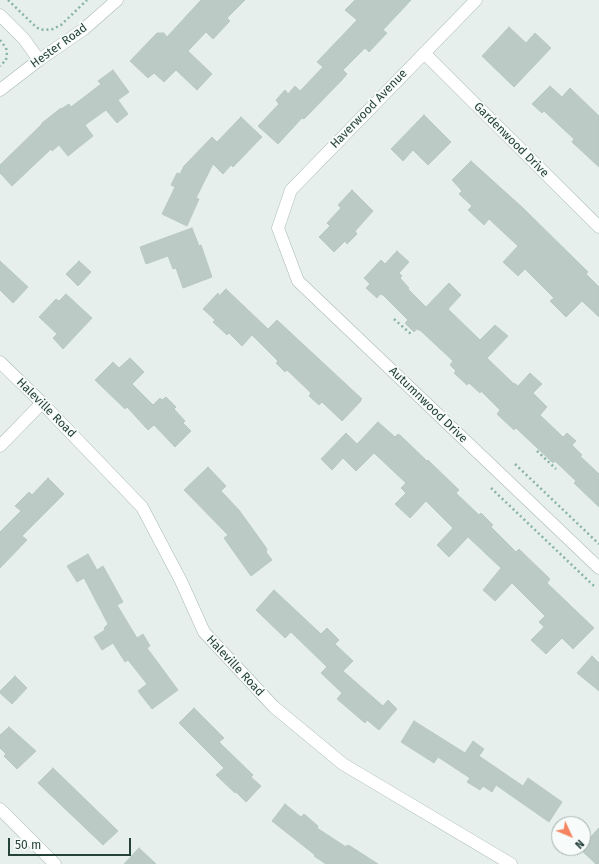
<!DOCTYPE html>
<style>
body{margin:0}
#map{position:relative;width:599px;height:864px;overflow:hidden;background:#e6efeb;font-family:"Fira Sans",sans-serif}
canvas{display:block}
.north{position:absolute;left:551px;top:816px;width:40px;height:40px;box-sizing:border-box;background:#f7fbf9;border:1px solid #a3b1ad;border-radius:50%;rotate:134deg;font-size:11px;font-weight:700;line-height:16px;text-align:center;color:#24423a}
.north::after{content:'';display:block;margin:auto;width:14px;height:18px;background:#f4845f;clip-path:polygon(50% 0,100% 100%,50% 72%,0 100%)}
.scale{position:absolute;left:8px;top:838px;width:123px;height:18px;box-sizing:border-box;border:2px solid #24423a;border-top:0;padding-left:5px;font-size:12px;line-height:14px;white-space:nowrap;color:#24423a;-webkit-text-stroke:3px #f7fbf9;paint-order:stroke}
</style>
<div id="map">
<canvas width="599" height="864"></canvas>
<div class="north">N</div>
<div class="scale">50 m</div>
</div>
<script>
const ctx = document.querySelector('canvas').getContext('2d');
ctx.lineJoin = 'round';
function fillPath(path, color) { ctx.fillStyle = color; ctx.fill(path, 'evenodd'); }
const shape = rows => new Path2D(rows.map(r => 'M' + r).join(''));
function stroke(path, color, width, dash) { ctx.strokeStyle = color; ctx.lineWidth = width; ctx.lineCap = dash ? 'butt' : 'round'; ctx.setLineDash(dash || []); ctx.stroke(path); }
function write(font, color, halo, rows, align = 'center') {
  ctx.font = font + ' "Fira Sans",sans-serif'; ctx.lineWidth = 3.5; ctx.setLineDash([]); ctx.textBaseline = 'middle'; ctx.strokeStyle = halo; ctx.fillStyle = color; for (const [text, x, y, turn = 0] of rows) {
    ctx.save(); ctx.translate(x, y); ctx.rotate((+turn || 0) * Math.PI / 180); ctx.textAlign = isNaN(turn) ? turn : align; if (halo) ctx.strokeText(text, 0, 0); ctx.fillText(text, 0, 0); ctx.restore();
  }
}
const building = shape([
 [201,0,245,0,227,18,230,21,213,39,206,32,188,51,212,74,197,90,176,70,164,82,154,73,148,78,130,61,157,33,164,33,167,37,201,0],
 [355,0,411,0,383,30,387,33,369,52,365,48,343,70,347,74,342,80,304,119,302,118,278,144,258,126,279,104,276,100,285,90,288,94,295,86,300,91,323,67,317,62,357,20,345,10,355,0],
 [509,27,526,43,535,33,551,48,514,87,482,56,509,27],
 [113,70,129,92,118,100,128,114,117,123,106,110,85,125,93,136,68,156,59,145,52,151,51,149,12,186,0,173,0,165,42,124,42,123,61,108,61,109,69,104,71,107,101,84,98,81,113,70],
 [550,86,562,97,570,88,599,116,599,167,572,142,574,139,544,111,542,113,532,104,550,86],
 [424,115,451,142,428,165,413,150,403,161,391,149,424,115],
 [241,117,262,137,233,167,231,165,223,174,213,164,196,198,199,199,187,226,162,214,175,187,171,185,177,173,180,174,184,166,212,137,217,142,241,117],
 [471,161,523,208,588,272,586,274,599,287,599,317,582,301,566,317,550,301,554,298,525,269,518,276,503,262,518,246,489,219,484,225,468,210,472,206,459,194,462,191,452,180,471,161],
 [352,190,373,211,357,229,355,231,357,234,347,244,345,241,334,252,319,237,330,226,327,223,341,208,338,205,352,190],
 [192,228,199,246,201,245,212,277,183,288,176,268,173,269,168,256,146,264,140,247,192,228],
 [397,251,409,262,399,273,402,276,400,278,409,288,408,289,426,307,449,283,461,295,448,309,480,340,495,325,508,336,487,358,514,384,514,383,518,386,530,373,542,384,533,393,547,407,540,415,563,437,567,433,576,441,572,445,582,455,580,456,599,474,599,507,574,483,576,481,555,461,553,463,516,428,514,430,497,414,500,410,481,391,480,393,469,383,467,385,454,373,456,371,450,365,453,361,421,331,417,329,414,332,405,323,408,320,383,295,380,294,377,298,366,288,370,284,364,278,381,260,385,264,397,251],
 [0,261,28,287,13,303,0,290,0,261],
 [79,261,91,272,78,286,66,274,79,261],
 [226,289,268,329,277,320,362,399,360,400,361,401,342,421,322,402,319,405,309,396,311,393,287,370,285,372,276,363,278,361,252,335,242,346,229,333,227,335,213,322,215,320,203,309,218,293,219,296,226,289],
 [66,294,92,318,63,349,53,338,57,334,39,317,56,299,59,301,66,294],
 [130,358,144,372,132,384,153,405,160,398,162,400,166,397,176,407,174,409,185,421,183,423,191,431,175,447,154,425,148,430,127,407,125,409,95,380,113,362,119,368,130,358],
 [378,422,395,437,398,434,401,436,427,461,428,460,459,490,456,493,479,515,481,513,493,525,491,527,516,552,519,549,550,579,547,583,594,628,573,649,562,638,546,654,531,640,544,627,539,622,545,616,512,583,495,601,483,590,501,568,468,537,449,557,437,545,453,528,426,501,410,518,395,504,406,493,401,488,406,483,374,453,356,471,343,458,332,470,321,459,346,433,357,444,378,422],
 [208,467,226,486,221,491,239,510,267,549,266,552,272,560,251,576,224,538,228,535,184,490,208,467],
 [48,478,64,494,22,536,27,540,0,568,0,532,21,511,15,506,29,492,32,495,48,478],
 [88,554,97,570,103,566,123,602,117,605,137,638,143,634,150,646,147,648,178,690,152,709,138,691,147,684,128,660,125,662,113,643,102,650,94,637,105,630,104,628,108,624,84,578,77,582,67,566,88,554],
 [274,590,321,634,327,628,339,640,335,644,353,661,343,671,383,706,388,700,397,709,379,730,367,720,365,723,337,699,342,693,321,673,327,667,291,632,285,638,256,610,274,590],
 [592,656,599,663,599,691,577,673,592,656],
 [15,676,27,688,12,704,0,693,0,691,15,676],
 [194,708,224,738,219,742,253,775,251,777,261,786,246,802,236,792,235,793,216,775,224,768,179,723,194,708],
 [414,721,465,753,473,741,484,749,479,756,523,786,528,778,562,802,549,822,496,785,492,792,483,786,480,790,467,782,470,778,438,757,434,763,401,742,414,721],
 [9,727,36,751,17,769,4,756,6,754,0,748,0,735,9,727],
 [53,768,118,831,103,845,38,783,53,768],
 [285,804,301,817,304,814,318,826,317,828,346,847,347,845,350,846,378,864,326,864,314,856,315,855,272,821,285,804],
 [599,828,599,864,596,864,580,849,583,848,583,845,599,828],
 [139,848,156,864,124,864,139,848]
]);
fillPath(building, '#bbcac4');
stroke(building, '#b8c9c2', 1);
const minor = shape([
 [476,0,291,190,278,228,298,281,599,568],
 [0,15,24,39,39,60],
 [424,53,599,227],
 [0,90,39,60,84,29,117,0],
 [0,362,42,403,142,507,181,581,204,632,274,707,343,764,511,864],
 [0,446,42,403],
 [0,809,55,864]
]);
stroke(minor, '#a8b8b2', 13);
stroke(shape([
 [8,0,34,25,39,29,45,30,53,29,61,25,87,0],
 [0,40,6,48,7,52,6,60,0,66],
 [394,319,412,335],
 [537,451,556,469],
 [515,464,599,544],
 [491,488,595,587]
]), '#86b3a5', 2.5, [2, 3]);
stroke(minor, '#fff', 12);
write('12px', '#24423a', '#f7fbf9', [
 ["Hester Road",59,46,-36],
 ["Haverwood Avenue",369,109,-46],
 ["Gardenwood Drive",511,140,45],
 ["Autumnwood Drive",428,405,44],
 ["Haleville Road",46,408,45],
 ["Haleville Road",235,666,47]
]);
</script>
